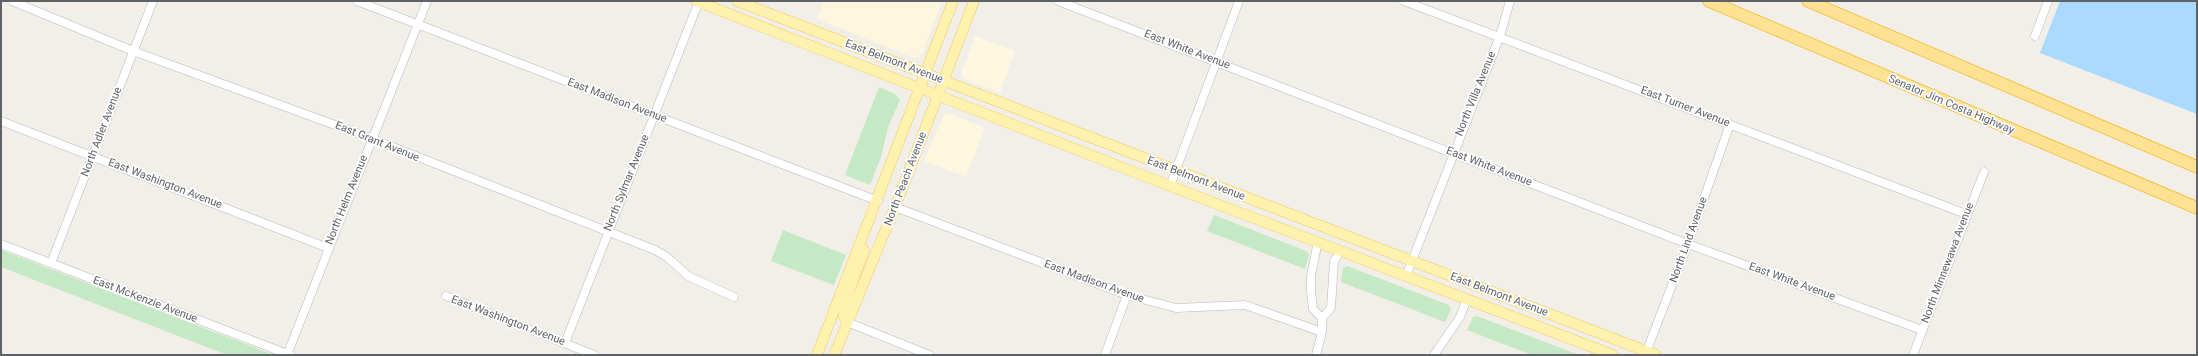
<!DOCTYPE html>
<style>
body{margin:0}
#map{position:relative;width:2198px;height:356px;overflow:hidden;background:#f1efe8;font-family:Roboto,sans-serif}
canvas{display:block}
.frame{position:absolute;inset:0;border:2px solid #5f6368;pointer-events:none}
</style>
<div id="map">
<canvas width="2198" height="356"></canvas>
<div class="frame"></div>
</div>
<script>
const ctx = document.querySelector('canvas').getContext('2d');
ctx.lineJoin = 'round';
function fillPath(path, color) { ctx.fillStyle = color; ctx.fill(path, 'evenodd'); }
const shape = rows => new Path2D(rows.map(r => 'M' + r).join(''));
function stroke(path, color, width, dash) { ctx.strokeStyle = color; ctx.lineWidth = width; ctx.lineCap = dash ? 'butt' : 'round'; ctx.setLineDash(dash || []); ctx.stroke(path); }
function write(font, color, halo, rows, align = 'center') {
  ctx.font = font + ' Roboto,sans-serif'; ctx.lineWidth = 3.5; ctx.setLineDash([]); ctx.textBaseline = 'middle'; ctx.strokeStyle = halo; ctx.fillStyle = color; for (const [text, x, y, turn = 0] of rows) {
    ctx.save(); ctx.translate(x, y); ctx.rotate((+turn || 0) * Math.PI / 180); ctx.textAlign = isNaN(turn) ? turn : align; if (halo) ctx.strokeText(text, 0, 0); ctx.fillText(text, 0, 0); ctx.restore();
  }
}
fillPath(shape([
 [824,1,942,1,922,54,914,58,817,19],
 [975,36,1015,51,1000,93,967,80,963,77,962,72],
 [950,113,985,128,966,177,924,161,943,116]
]), '#fef7e0');
fillPath(shape([
 [879,87,895,94,900,100,888,127,881,157,870,185,845,175],
 [1214,215,1306,251,1309,254,1305,269,1207,231],
 [783,230,846,255,834,285,771,261],
 [1,250,274,355,227,355,1,267],
 [1347,266,1449,305,1451,310,1445,322,1341,282,1343,268],
 [1477,316,1579,355,1532,355,1467,330,1473,317]
]), '#c5e8c5');
fillPath(shape([
 [2060,1,2197,1,2197,114,2040,53]
]), '#aadaff');
const minor = shape([
 [12,1,133,51,365,136,655,250,667,257,688,276,734,297],
 [357,1,878,201],
 [1058,1,1688,244,1922,330],
 [1404,1,1966,214],
 [2035,36,2048,1],
 [1,121,328,248],
 [1170,186,1239,1],
 [895,207,1127,295,1176,308,1245,305,1322,332],
 [1315,241,1317,246,1311,276,1311,291,1313,309,1322,318],
 [1,244,290,355],
 [51,263,153,1],
 [1406,276,1500,36,1510,1],
 [446,296,594,355],
 [847,322,929,355],
 [565,343,699,1],
 [287,355,427,1],
 [1105,355,1127,295],
 [1316,355,1322,332,1322,318,1331,308,1334,261,1338,255,1343,251],
 [1434,355,1460,317,1467,299],
 [1645,355,1688,244,1730,124],
 [1913,355,1984,172]
]);
const major = shape([
 [696,1,1170,186,1613,355],
 [737,1,1656,355],
 [847,322,844,317,844,306,864,250],
 [817,355,953,1],
 [834,355,895,207,974,1]
]);
const highway = shape([
 [1709,1,2197,208],
 [1808,1,2197,167]
]);
stroke(minor, '#b5b8bc', 9);
stroke(major, '#f2c960', 11);
stroke(highway, '#f9ab00', 13);
stroke(minor, '#fff', 8);
stroke(major, '#fff2af', 10);
stroke(highway, '#fde293', 12);
write('11px', '#5f6368', '#fff', [
 ["East White Avenue",1187,50,21],
 ["East Belmont Avenue",894,62,21],
 ["North Villa Avenue",1476,94,-68],
 ["East Madison Avenue",617,101,21],
 ["Senator Jim Costa Highway",1951,105,23],
 ["East Turner Avenue",1685,107,21],
 ["North Adler Avenue",102,132,-69],
 ["East Grant Avenue",377,142,22],
 ["East White Avenue",1489,167,21],
 ["North Peach Avenue",906,179,-69],
 ["East Belmont Avenue",1196,179,21],
 ["North Sylmar Avenue",627,183,-68],
 ["East Washington Avenue",165,184,21],
 ["North Helm Avenue",347,200,-68],
 ["North Lind Avenue",1689,240,-70],
 ["North Minnewawa Avenue",1948,263,-69],
 ["East Madison Avenue",1094,282,20],
 ["East White Avenue",1792,282,20],
 ["East Belmont Avenue",1499,295,21],
 ["East McKenzie Avenue",145,300,21],
 ["East Washington Avenue",508,321,21]
]);
</script>
